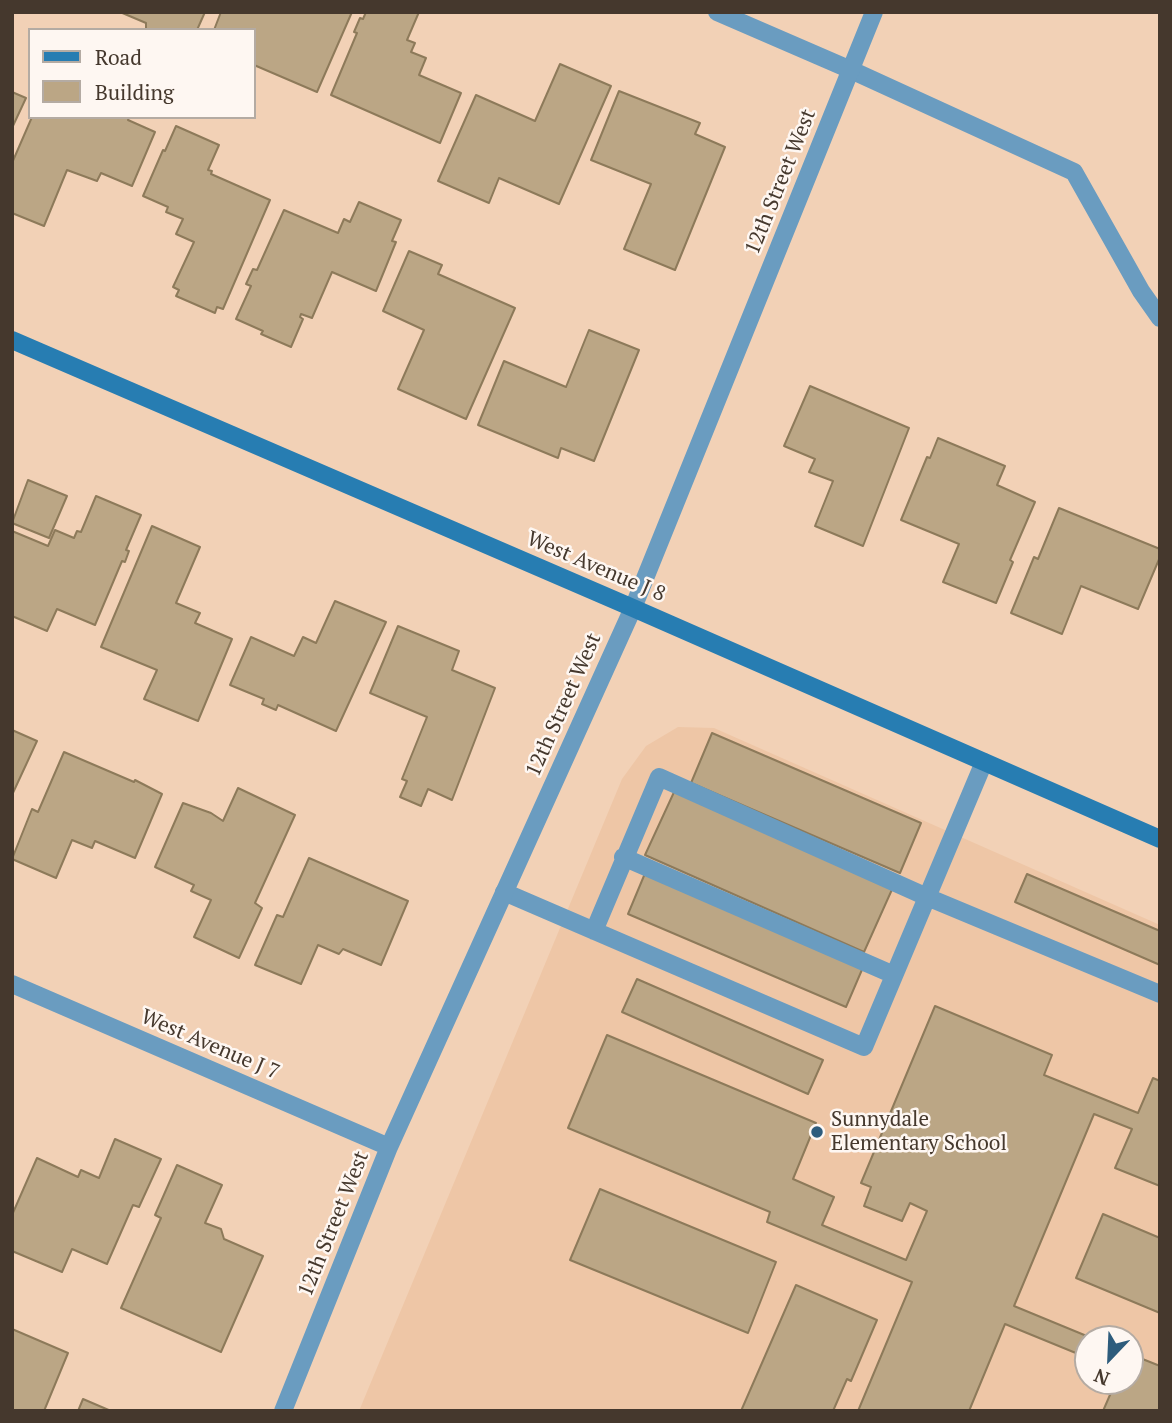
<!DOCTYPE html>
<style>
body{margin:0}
#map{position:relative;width:1172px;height:1423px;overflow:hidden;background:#f2d1b6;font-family:"PT Serif",serif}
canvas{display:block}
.frame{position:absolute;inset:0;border:14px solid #45382d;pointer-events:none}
.legend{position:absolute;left:28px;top:28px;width:228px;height:91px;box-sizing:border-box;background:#fef7f2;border:2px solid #b4aba3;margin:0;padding:9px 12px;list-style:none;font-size:21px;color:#45382d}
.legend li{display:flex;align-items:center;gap:14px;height:35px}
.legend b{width:35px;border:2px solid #b4aba3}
.north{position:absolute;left:1074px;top:1325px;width:70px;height:70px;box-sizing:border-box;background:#fef7f2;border:2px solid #b4aba3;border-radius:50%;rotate:203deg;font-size:19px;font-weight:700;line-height:28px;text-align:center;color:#45382d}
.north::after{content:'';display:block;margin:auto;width:24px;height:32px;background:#2e5c7c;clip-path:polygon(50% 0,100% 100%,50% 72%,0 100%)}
</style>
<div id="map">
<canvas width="1172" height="1423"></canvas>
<div class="frame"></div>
<ul class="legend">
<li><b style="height:9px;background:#277db2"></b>Road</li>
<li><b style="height:19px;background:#bba685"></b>Building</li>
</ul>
<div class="north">N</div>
</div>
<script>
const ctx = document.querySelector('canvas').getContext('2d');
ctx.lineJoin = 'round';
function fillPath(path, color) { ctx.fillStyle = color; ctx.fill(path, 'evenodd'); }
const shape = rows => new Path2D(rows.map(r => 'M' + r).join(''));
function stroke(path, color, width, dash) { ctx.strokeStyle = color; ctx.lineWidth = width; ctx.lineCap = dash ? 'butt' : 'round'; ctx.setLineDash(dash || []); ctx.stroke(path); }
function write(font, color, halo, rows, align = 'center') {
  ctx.font = font + ' "PT Serif",serif'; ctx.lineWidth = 5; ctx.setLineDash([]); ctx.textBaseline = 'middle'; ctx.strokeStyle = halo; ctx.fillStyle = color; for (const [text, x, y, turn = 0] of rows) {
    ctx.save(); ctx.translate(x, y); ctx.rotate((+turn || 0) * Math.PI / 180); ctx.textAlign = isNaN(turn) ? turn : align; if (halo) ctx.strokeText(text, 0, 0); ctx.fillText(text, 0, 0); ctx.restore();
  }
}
fillPath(shape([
 [678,727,714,728,1160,925,1160,1411,359,1411,622,779,646,746],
 [1088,1339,1130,1339,1130,1381,1088,1381]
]), '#eec6a6');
const building = shape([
 [120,12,205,12,197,30,146,30,146,23,120,12],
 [221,12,352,12,317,92,254,65,254,30,214,30,221,12],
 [366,12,419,12,407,40,415,43,411,52,426,58,419,75,461,93,440,143,331,95,357,33,354,32,360,18,363,19,366,12],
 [560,64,611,86,559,204,499,178,489,203,438,181,476,95,535,121,560,64],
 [619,91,700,123,695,134,725,147,675,270,624,249,651,184,591,160,619,91],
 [12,92,26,98,12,128,12,92],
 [32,117,129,117,128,120,155,132,132,186,101,173,97,181,67,170,44,226,12,213,12,163,32,117],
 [176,126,219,145,208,170,212,171,211,174,270,200,223,309,217,307,215,313,176,296,179,290,173,287,194,242,176,234,183,219,166,212,168,207,143,196,163,150,165,151,176,126],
 [359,202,401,220,392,241,396,242,376,291,332,272,312,318,301,314,300,317,303,319,291,347,261,334,263,331,236,319,251,286,246,284,253,269,257,270,284,210,338,233,344,219,350,222,359,202],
 [409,251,442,265,438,274,515,308,466,419,398,389,424,330,383,311,409,251],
 [589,330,639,350,594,461,561,448,558,458,478,425,504,361,566,387,589,330],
 [810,386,909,428,863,546,815,526,833,481,809,472,815,459,784,446,810,386],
 [938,438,1005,466,997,485,1035,502,1010,560,1013,562,996,603,943,582,959,544,901,520,927,457,930,458,938,438],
 [28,480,67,496,49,538,12,523,28,480],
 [96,496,141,515,126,550,129,551,125,562,122,561,95,625,57,609,47,631,12,616,12,531,48,546,55,530,74,538,77,531,81,532,96,496],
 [1059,508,1160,549,1160,557,1138,609,1081,586,1062,634,1011,613,1034,557,1038,559,1059,508],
 [152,526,200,547,176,603,200,613,195,623,232,639,198,721,144,699,157,670,101,647,152,526],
 [335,601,386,622,336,731,278,705,276,710,262,704,264,699,230,685,251,637,294,656,303,637,316,643,335,601],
 [398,626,459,651,452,670,495,688,452,800,428,789,421,806,400,797,407,781,402,779,427,717,370,693,398,626],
 [12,730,37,741,12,795,12,730],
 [712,733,921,823,900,873,691,783,712,733],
 [64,752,134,782,135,780,162,794,135,858,95,841,92,848,72,840,56,878,12,859,32,809,38,812,64,752],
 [238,788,295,815,255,903,262,908,239,958,194,937,211,900,191,891,194,885,155,867,183,803,211,813,223,821,238,788],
 [675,790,894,885,864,952,645,855,675,790],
 [309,858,408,901,381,965,343,949,339,954,318,945,301,984,255,965,277,915,283,917,309,858],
 [646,871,864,965,846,1007,628,914,646,871],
 [1027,874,1160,931,1160,965,1015,902,1027,874],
 [637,979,823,1060,808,1094,622,1012,637,979],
 [935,1006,1052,1055,1044,1075,1138,1113,1153,1078,1160,1081,1160,1186,1115,1168,1132,1129,1094,1114,1014,1306,1094,1339,1088,1339,1088,1358,1005,1324,969,1411,858,1411,912,1282,767,1222,770,1212,568,1128,607,1035,816,1123,793,1179,834,1197,822,1225,906,1260,927,1211,910,1203,902,1221,864,1206,871,1187,861,1183,935,1006],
 [115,1139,161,1159,139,1207,133,1205,107,1264,72,1249,62,1272,12,1251,12,1215,37,1158,78,1177,81,1170,99,1178,115,1139],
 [177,1165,222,1185,205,1223,221,1229,224,1239,263,1256,221,1352,121,1308,161,1218,155,1215,177,1165],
 [600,1189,776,1262,748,1333,570,1260,600,1189],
 [1103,1214,1160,1238,1160,1313,1076,1278,1103,1214],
 [796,1285,877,1320,851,1381,847,1379,833,1411,741,1411,796,1285],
 [12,1329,68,1353,44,1411,12,1411,12,1329],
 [1130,1354,1160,1366,1160,1411,1103,1411,1116,1381,1130,1381,1130,1354],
 [83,1399,111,1411,78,1411,83,1399]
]);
fillPath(building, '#bba685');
stroke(building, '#8d7a5a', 2);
stroke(shape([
 [851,70,1074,172,1141,291,1160,318],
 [623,857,894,975],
 [504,892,864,1047,984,762],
 [594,931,659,777,927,897,1160,994]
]), '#6a9cc0', 18);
stroke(shape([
 [717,12,851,70],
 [12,984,389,1147],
 [283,1411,389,1147,633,608,874,12]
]), '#6a9cc0', 18);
stroke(shape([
 [12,340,633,608,1160,839]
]), '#277db2', 18);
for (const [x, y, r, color] of [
 [817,1132,7,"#2e5c7c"]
]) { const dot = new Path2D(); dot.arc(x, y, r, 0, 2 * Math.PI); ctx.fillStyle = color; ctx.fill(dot); stroke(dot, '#fef7f2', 2.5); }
write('21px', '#45382d', '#fef7f2', [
 ["12th Street West",781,182,-68],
 ["West Avenue J 8",596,567,23],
 ["12th Street West",564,705,-66],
 ["West Avenue J 7",210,1045,23],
 ["12th Street West",334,1224,-68]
]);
write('21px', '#45382d', '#fef7f2', [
 ["Sunnydale",831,1120],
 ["Elementary School",831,1144]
], 'left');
</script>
